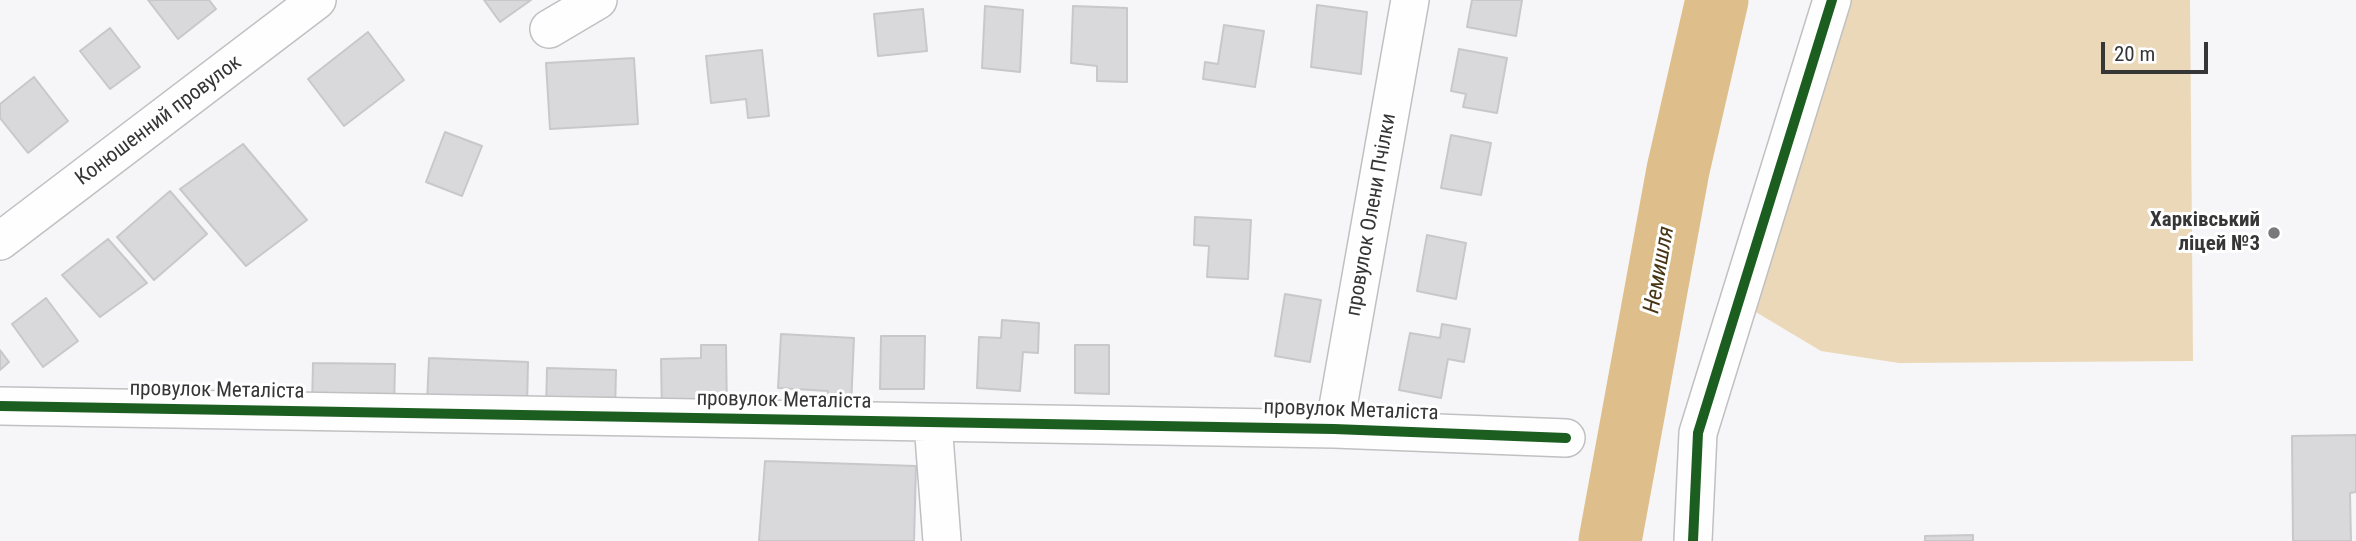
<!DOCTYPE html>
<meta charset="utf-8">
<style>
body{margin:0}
#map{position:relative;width:2356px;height:541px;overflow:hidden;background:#f6f6f8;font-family:"Roboto Condensed",sans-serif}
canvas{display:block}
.scale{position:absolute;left:2101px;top:42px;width:107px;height:32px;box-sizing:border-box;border:4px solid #363637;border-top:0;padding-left:9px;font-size:21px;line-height:24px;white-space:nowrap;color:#363637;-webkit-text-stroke:5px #fff;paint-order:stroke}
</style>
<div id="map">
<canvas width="2356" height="541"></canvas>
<div class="scale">20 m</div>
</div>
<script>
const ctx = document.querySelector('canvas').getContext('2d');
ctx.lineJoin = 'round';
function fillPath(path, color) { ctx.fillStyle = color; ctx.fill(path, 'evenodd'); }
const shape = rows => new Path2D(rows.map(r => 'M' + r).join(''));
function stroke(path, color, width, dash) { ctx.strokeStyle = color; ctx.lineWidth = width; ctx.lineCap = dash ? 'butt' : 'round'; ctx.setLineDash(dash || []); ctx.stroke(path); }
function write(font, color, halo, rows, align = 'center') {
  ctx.font = font + ' "Roboto Condensed",sans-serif'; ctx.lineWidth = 6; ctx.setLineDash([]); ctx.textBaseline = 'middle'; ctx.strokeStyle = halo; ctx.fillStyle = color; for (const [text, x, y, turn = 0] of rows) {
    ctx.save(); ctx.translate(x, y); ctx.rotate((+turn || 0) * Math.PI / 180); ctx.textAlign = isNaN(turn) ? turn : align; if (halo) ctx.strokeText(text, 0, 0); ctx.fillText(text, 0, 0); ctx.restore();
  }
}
fillPath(shape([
 [1832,0,2190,0,2193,361,1899,363,1821,351,1739,302]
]), '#ebd8b8');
stroke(shape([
 [1610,541,1678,170,1717,0]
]), '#debf8c', 63);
const building = shape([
 [148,0,209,0,216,9,178,39,148,0],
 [484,0,531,0,500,22,484,0],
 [1472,0,1522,0,1516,36,1467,27,1472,0],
 [1317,5,1367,12,1361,74,1311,67,1317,5],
 [985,6,1023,10,1020,72,982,68,985,6],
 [1073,6,1127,8,1127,82,1097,81,1097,66,1071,63,1073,6],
 [923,9,927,51,878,56,874,14,923,9],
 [1224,25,1264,31,1255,87,1203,79,1205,62,1218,64,1224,25],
 [110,28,140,67,110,89,80,51,110,28],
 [368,32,404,80,344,126,308,79,368,32],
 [1459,49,1507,58,1497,113,1463,107,1466,94,1451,91,1459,49],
 [762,50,769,116,748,118,746,99,711,103,706,56,762,50],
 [634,58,638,124,550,129,546,63,634,58],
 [34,77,68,121,28,153,0,118,0,104,34,77],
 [445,132,482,146,462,196,426,182,445,132],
 [1451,135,1491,143,1481,195,1441,188,1451,135],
 [243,144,307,220,246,266,180,189,243,144],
 [170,191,207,234,154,280,117,237,170,191],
 [1195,217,1251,220,1248,279,1207,277,1209,246,1194,245,1195,217],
 [1427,235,1466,243,1456,299,1417,291,1427,235],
 [108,239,147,283,100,317,62,275,108,239],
 [1285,294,1321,300,1310,362,1275,356,1285,294],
 [46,298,78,341,43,367,12,324,46,298],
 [1002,320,1039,323,1038,353,1023,352,1020,391,977,388,979,337,1001,338,1002,320],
 [1442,324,1470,329,1464,362,1448,359,1441,398,1399,390,1410,333,1440,338,1442,324],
 [781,334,854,338,851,406,827,405,828,391,778,388,781,334],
 [881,336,925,336,924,389,880,389,881,336],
 [701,345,726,345,727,413,662,414,661,359,701,358,701,345],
 [1075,345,1109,345,1109,394,1075,393,1075,345],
 [0,350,9,362,0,370,0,350],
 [429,358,528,362,527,408,427,403,429,358],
 [313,363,395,364,394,410,312,409,313,363],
 [547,368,616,370,615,414,546,412,547,368],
 [2356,435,2356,492,2350,493,2351,541,2293,541,2292,436,2356,435],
 [765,461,916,466,914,541,759,541,765,461],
 [1973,535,1973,541,1925,541,1925,536,1973,535]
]);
fillPath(building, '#d9d9db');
stroke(building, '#c8c8ca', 2);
const minor = shape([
 [549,29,598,0],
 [0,241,317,0],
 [0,406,1334,429,1566,438],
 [933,423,942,541],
 [1334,429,1410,0],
 [1693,541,1698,433,1832,0]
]);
stroke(minor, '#c0c0c2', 40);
stroke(minor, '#fefefe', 37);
stroke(shape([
 [0,406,1334,429,1566,438],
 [1693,541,1698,433,1832,0]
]), '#1b5e20', 10);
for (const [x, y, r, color] of [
 [2274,233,7,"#79797b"]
]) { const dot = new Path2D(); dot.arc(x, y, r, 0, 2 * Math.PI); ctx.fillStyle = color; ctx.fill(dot); stroke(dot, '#fff', 2.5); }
write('21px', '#363637', '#fff', [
 ["Конюшенний провулок",159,121,-37],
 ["провулок Олени Пчілки",1372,215,-80],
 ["провулок Металіста",217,391,1],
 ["провулок Металіста",784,401,1],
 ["провулок Металіста",1351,411,2]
]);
write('bold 21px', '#363637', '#fff', [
 ["Харківський",2260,221],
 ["ліцей №3",2260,245]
], 'right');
write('italic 23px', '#483514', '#fff', [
 ["Немишля",1660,270,-80]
]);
</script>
